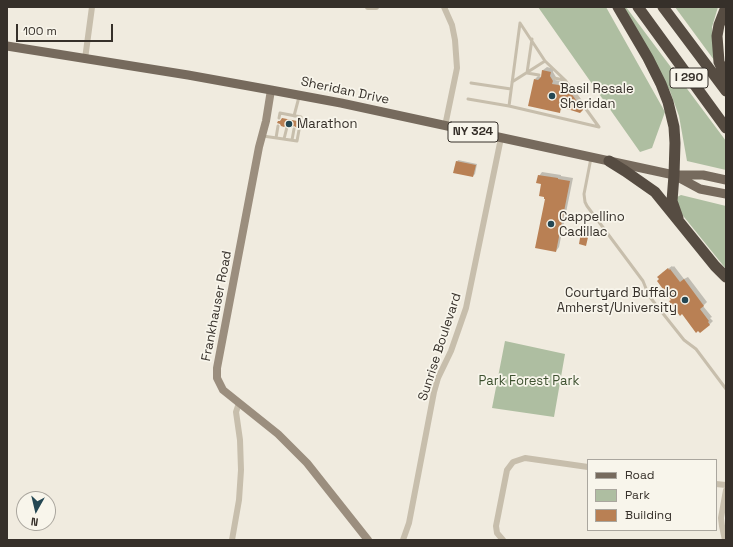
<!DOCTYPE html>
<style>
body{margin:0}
#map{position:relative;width:733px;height:547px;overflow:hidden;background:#f0ebdf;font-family:"Space Grotesk",sans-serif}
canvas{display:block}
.frame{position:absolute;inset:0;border:8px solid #36302a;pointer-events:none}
.legend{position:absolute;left:587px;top:459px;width:130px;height:72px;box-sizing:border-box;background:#f8f5eb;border:1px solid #aaa69e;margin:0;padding:5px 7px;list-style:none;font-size:12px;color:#36302a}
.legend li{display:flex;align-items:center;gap:8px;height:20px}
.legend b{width:20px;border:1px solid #aaa69e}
.north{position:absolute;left:16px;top:491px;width:40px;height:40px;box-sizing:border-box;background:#f8f5eb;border:1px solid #aaa69e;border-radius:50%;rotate:188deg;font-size:11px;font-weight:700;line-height:16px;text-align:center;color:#36302a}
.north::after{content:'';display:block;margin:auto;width:14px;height:18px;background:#244753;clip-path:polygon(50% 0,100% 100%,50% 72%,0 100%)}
.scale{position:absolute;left:16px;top:24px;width:97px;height:18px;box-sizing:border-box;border:2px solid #36302a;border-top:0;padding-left:5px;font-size:12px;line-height:14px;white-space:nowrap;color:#36302a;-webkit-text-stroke:3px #f8f5eb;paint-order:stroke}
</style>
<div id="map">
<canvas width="733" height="547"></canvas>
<div class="frame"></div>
<ul class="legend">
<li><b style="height:5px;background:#766a5d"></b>Road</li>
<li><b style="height:11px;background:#aebea1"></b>Park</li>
<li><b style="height:11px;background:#b98054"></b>Building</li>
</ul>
<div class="north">N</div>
<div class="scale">100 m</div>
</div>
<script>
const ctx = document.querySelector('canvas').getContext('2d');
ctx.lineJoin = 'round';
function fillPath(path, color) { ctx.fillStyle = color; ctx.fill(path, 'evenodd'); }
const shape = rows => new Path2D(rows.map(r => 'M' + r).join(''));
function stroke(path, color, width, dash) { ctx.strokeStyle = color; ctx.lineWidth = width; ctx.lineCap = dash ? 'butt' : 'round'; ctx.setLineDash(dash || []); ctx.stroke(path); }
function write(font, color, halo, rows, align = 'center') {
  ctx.font = font + ' "Space Grotesk",sans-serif'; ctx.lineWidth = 3.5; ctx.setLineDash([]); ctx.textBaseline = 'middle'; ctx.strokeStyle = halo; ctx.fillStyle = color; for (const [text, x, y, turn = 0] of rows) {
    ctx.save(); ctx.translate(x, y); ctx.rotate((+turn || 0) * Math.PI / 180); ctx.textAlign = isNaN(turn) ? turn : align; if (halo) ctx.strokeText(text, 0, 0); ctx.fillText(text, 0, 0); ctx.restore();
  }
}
fillPath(shape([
 [538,7,606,7,665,112,652,148,640,152],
 [621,7,626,7,726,141,726,170,687,161,679,116,670,91],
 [675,7,718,7,712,27,714,60],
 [681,195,726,206,726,269,676,207,675,198],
 [505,341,565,354,554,417,492,408]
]), '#aebea1');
fillPath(shape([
 [547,67,554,69,553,72,556,77,555,80,569,83,586,106,580,112,563,107,559,112,535,79,538,76,542,77,543,70],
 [458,160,477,164,475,174,473,176,457,162],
 [542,172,561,175,561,176,573,178,559,247,556,251,546,198,542,183,539,176],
 [672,266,673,267,674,266,684,279,688,277,707,302,703,306,712,317,710,318,713,321,709,325,672,300,662,273]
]), '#0003');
fillPath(shape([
 [542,70,551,72,550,76,553,81,552,84,566,86,583,110,580,113,561,107,560,113,528,106,534,79,538,80,541,77],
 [282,118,297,121,298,124,301,125,301,127,297,128,294,126,290,128,289,125,287,124,284,127,281,126,280,124,277,123,278,121,280,121],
 [456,161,476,165,473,177,453,173],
 [538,175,558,178,558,179,570,181,556,252,535,248,545,199,544,199,544,197,539,196,541,184,536,183],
 [581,232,589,233,586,246,579,244],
 [668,268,669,270,670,269,680,282,684,279,704,306,700,309,709,321,708,322,710,325,700,333,698,331,696,333,682,314,680,316,669,301,671,300,657,281,659,279,657,277]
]), '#b98054');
stroke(shape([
 [545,61,565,80,599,127],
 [527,73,532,39],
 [527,73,539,75],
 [554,78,564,80],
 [471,83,511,89],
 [468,99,509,106,599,127],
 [509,106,520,23,545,61,512,82],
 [294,116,299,97],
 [279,118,280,113,301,117,300,122],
 [263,136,297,141,299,130],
 [276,138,278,126],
 [284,139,287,127],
 [292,140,294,129],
 [591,158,584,194,585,202,587,206,643,281,649,296,684,340,696,349,726,389]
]), '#c7beac', 3);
stroke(shape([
 [368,7,376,7],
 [444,7,452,25,455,40,457,68,445,126],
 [85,59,92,7],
 [716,484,726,485],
 [232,540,239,500,241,470,240,440,236,412,239,403],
 [403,540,409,523,434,392,438,378,451,351,466,308,501,138],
 [503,540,497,533,496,526,507,470,513,462,525,458,588,467],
 [725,540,722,526,721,518,726,490]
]), '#c7beac', 6);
stroke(shape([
 [271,90,266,121,259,147,217,368,217,378,223,390,278,434,307,463,368,540]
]), '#9b8e7e', 8);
stroke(shape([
 [7,46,188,75,271,90,341,103,674,175,703,175,726,180],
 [676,176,700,189,726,194]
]), '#766a5d', 9);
stroke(shape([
 [618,7,648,58,661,84,668,102,674,127,675,143,674,175,672,201,678,218],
 [638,7,726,128],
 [663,7,726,91],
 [726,7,719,25,717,36,719,62,726,77],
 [609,161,625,171,655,192,715,266,726,277]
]), '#564c42', 11);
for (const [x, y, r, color] of [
 [552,96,4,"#244753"],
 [289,124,4,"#244753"],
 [551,224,4,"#244753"],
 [685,300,4,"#244753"]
]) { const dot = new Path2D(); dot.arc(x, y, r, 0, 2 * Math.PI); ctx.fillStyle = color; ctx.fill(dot); stroke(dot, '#f8f5eb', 1.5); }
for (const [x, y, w] of [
 [689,78,38],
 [473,132,50]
]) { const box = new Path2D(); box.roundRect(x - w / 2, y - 10, w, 20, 3); ctx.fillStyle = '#f8f5eb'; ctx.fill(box); stroke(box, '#36302a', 1); }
write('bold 12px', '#36302a', null, [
 ["I 290",689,78],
 ["NY 324",473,132]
]);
write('13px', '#36302a', '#f8f5eb', [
 ["Basil Resale",560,89],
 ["Sheridan",560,104],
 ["Marathon",297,124],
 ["Cappellino",559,217],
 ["Cadillac",559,232],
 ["Courtyard Buffalo",677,293,"right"],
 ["Amherst/University",677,308,"right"]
], 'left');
write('13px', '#36302a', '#f8f5eb', [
 ["Sheridan Drive",345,91,12],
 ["Frankhauser Road",217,306,-79],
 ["Sunrise Boulevard",440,347,-72]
]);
write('13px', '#3f5231', '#f8f5eb', [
 ["Park Forest Park",529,381]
]);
</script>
